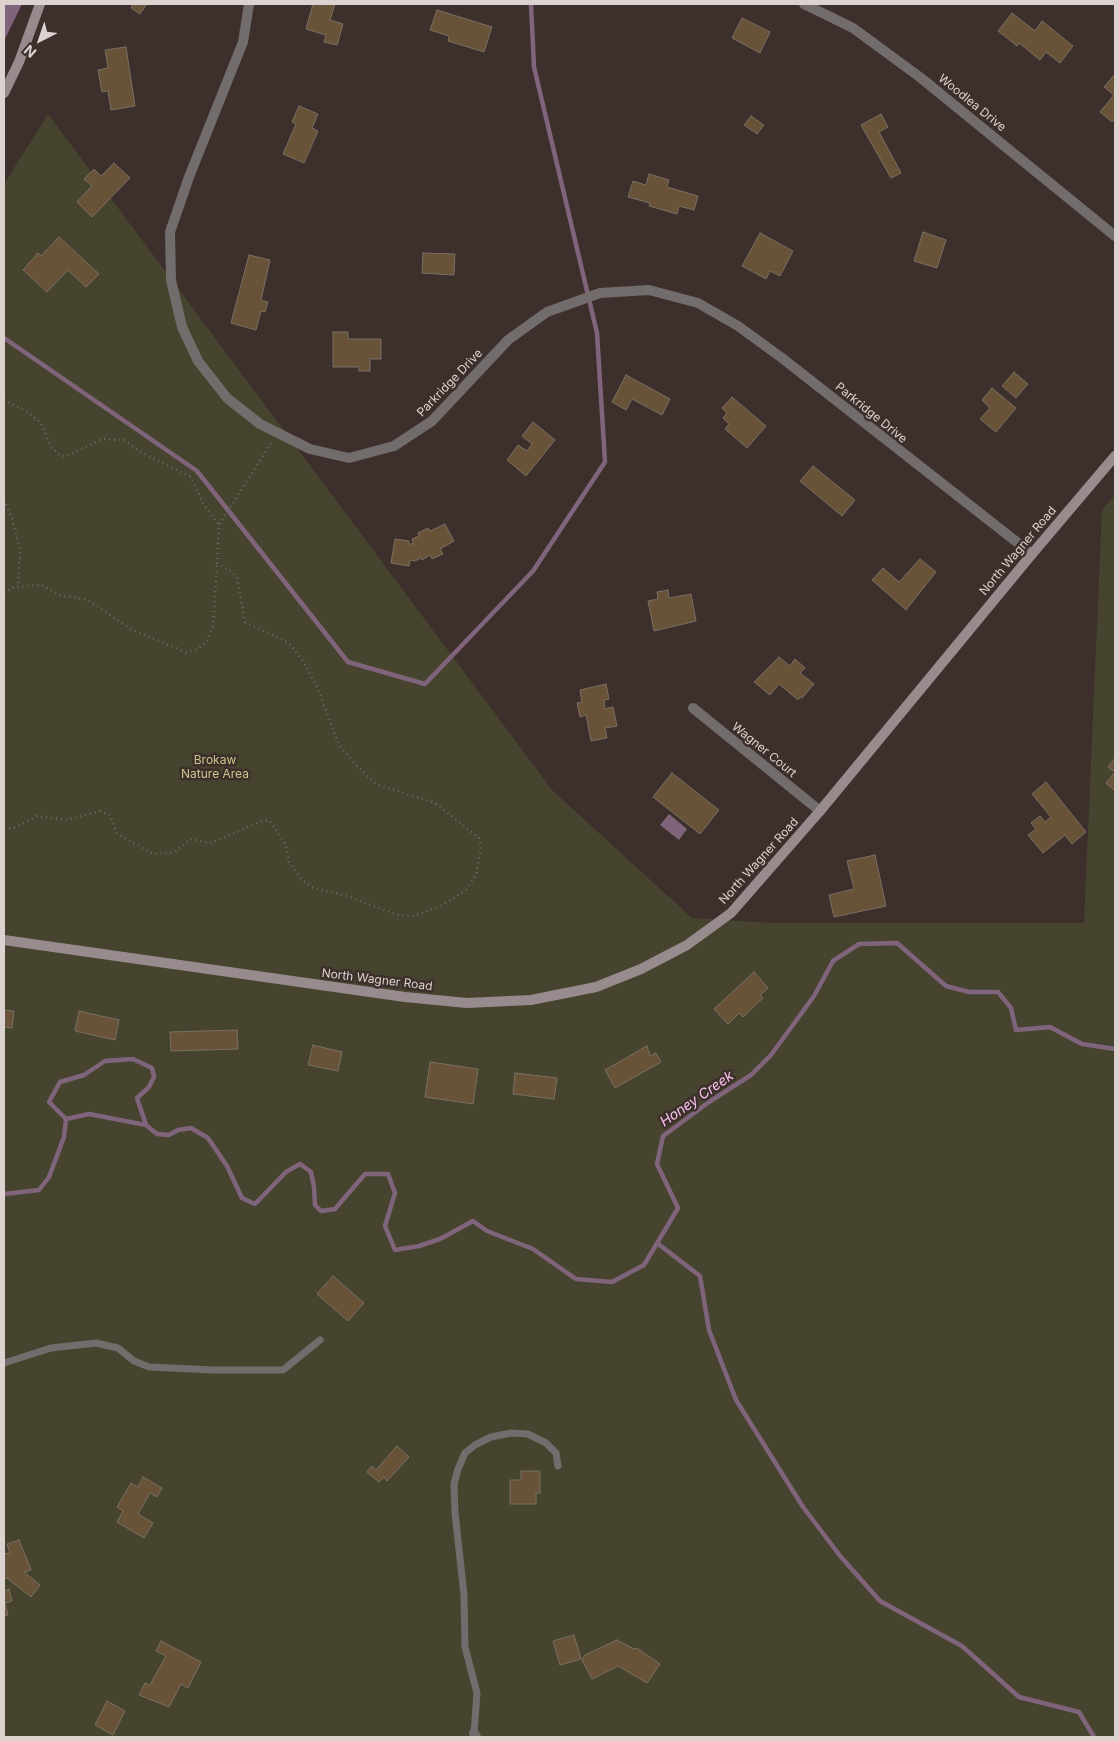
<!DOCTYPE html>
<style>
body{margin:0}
#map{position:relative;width:1119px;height:1741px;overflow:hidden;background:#3d302c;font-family:Inter,sans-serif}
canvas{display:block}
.frame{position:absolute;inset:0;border:5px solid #dcd3d0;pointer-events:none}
.north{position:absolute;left:15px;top:15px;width:50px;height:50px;-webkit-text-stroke:4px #3d302c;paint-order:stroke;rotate:221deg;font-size:14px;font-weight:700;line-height:20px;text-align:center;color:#dcd3d0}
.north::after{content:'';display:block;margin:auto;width:18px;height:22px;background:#dcd3d0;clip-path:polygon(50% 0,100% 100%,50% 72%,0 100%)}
</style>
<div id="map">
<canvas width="1119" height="1741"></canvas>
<div class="frame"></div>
<div class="north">N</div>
</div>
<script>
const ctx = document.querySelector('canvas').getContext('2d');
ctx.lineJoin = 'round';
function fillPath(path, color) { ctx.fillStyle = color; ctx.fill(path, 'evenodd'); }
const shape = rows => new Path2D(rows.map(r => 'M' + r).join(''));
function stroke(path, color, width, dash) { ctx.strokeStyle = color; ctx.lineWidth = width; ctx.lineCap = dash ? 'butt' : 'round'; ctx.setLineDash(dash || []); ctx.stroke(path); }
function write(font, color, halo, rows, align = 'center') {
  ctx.font = font + ' Inter,sans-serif'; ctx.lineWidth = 5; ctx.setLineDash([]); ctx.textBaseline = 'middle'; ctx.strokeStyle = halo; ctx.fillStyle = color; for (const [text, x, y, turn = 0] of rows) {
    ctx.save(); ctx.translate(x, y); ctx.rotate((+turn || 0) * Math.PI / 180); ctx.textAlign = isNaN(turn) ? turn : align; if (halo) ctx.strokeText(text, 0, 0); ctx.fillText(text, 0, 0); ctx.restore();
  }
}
fillPath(shape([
 [48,114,552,790,692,918,772,923,1084,923,1102,510,1115,495,1115,1737,4,1737,4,184]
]), '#46442f');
fillPath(shape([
 [4,4,22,4,4,41],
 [669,814,687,829,679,840,660,825]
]), '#80647b');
stroke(shape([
 [4,338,197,471,348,662,425,684,533,571,605,462,597,333,534,67,531,4],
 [66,1119,89,1114,146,1125],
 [4,1194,39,1190,49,1177,64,1137,66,1119,49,1102,60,1082,84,1075,105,1061,133,1059,152,1068,154,1077,149,1087,137,1098,146,1125,157,1134,169,1135,178,1130,191,1128,208,1138,227,1166,242,1198,255,1204,286,1172,300,1164,311,1172,314,1187,315,1205,321,1211,335,1209,365,1174,388,1174,395,1193,385,1226,395,1250,419,1246,440,1239,473,1221,487,1231,533,1249,576,1279,612,1282,644,1265,678,1208,657,1164,663,1136,709,1102,751,1075,771,1055,814,996,833,961,859,944,897,943,946,986,969,992,998,992,1011,1008,1016,1030,1050,1027,1082,1044,1115,1049],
 [657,1243,700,1276,709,1330,736,1400,803,1507,841,1557,880,1601,962,1646,1019,1697,1079,1712,1094,1737]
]), '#80647b', 4.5);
const building = shape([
 [133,4,147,4,140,14,131,8,133,4],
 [313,4,335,4,330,20,343,24,337,45,324,42,326,35,306,29,313,4],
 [437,10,492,27,484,52,448,41,449,36,430,30,437,10],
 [1012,13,1035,31,1042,21,1073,46,1060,63,1046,52,1040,60,1019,43,1017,46,998,31,1012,13],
 [742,18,770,32,760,53,732,38,742,18],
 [126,47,135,106,111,110,108,91,102,92,98,70,108,68,105,50,126,47],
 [1115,74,1115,118,1112,122,1100,112,1114,95,1104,87,1115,74],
 [299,106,318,114,312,128,318,131,304,163,283,154,296,124,292,122,299,106],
 [881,114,888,127,879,132,901,173,891,178,861,125,881,114],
 [751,116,764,125,757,134,744,125,751,116],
 [114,163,130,178,92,217,77,202,92,186,84,179,94,169,101,176,114,163],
 [649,174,669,180,667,187,698,196,694,210,679,206,677,214,649,206,650,203,628,197,633,181,646,185,649,174],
 [923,232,946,240,937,268,914,261,923,232],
 [760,233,793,251,780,276,770,271,766,279,742,266,760,233],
 [59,237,99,274,86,287,68,270,47,292,23,270,38,253,41,256,59,237],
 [423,253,455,254,454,275,422,273,423,253],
 [249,255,270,260,261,300,268,302,265,312,261,311,256,330,231,323,249,255],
 [333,332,348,332,348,339,381,339,381,359,370,359,370,371,359,371,359,367,333,367,333,332],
 [1014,372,1028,384,1016,398,1002,386,1014,372],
 [626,375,670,399,662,415,632,399,626,410,612,402,626,375],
 [992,388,1016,408,996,432,980,419,990,408,982,400,992,388],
 [732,397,766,426,747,448,725,429,729,424,723,418,727,413,722,408,732,397],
 [533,422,555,440,526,476,507,460,518,445,527,451,532,444,522,436,533,422],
 [813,466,855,500,842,516,800,481,813,466],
 [445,524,454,541,440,549,443,554,432,559,430,555,422,560,421,558,415,561,410,560,409,566,391,563,395,539,409,541,409,544,413,544,412,539,419,536,418,533,428,528,430,531,445,524],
 [920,559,936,572,906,610,872,580,883,568,899,582,920,559],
 [668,590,669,598,691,594,696,621,654,631,648,601,658,599,657,592,668,590],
 [779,657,790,666,795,659,805,668,800,673,814,684,802,698,800,697,798,700,779,684,770,695,754,682,779,657],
 [606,684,609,699,604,700,605,709,613,707,617,726,605,728,607,738,591,741,586,715,580,717,577,703,582,702,580,690,606,684],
 [1115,758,1115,791,1106,783,1115,772,1108,767,1115,758],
 [672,773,719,810,700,834,653,797,672,773],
 [1046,782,1086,832,1072,844,1065,835,1043,853,1028,835,1036,829,1031,823,1040,816,1045,822,1051,817,1032,794,1046,782],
 [875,855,886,906,834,917,829,895,854,889,847,861,875,855],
 [754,972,768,988,760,995,763,998,743,1017,739,1013,728,1024,714,1009,754,972],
 [4,1010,14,1011,12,1028,4,1027,4,1010],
 [79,1011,119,1020,115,1040,75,1031,79,1011],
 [237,1030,238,1049,171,1051,170,1032,237,1030],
 [313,1045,342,1052,338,1071,308,1065,313,1045],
 [647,1046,650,1056,656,1053,661,1062,615,1088,605,1070,647,1046],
 [430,1062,478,1069,473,1104,425,1097,430,1062],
 [515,1073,557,1078,554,1099,513,1094,515,1073],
 [333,1276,364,1303,348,1321,317,1294,333,1276],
 [397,1446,409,1457,387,1481,384,1477,379,1482,367,1472,372,1466,376,1470,397,1446],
 [521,1471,540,1471,540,1493,536,1493,536,1504,510,1504,510,1480,521,1480,521,1471],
 [143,1477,162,1488,157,1497,150,1493,138,1514,153,1523,144,1538,117,1522,123,1511,117,1507,131,1483,138,1487,143,1477],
 [19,1540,31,1570,24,1572,40,1585,31,1597,7,1578,4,1579,4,1554,10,1553,7,1544,19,1540],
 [9,1589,12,1601,5,1603,8,1615,4,1616,4,1591,9,1589],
 [574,1635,581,1659,560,1665,553,1641,574,1635],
 [617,1640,634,1649,637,1648,660,1664,647,1683,618,1666,592,1679,582,1660,585,1655,617,1640],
 [161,1641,201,1662,188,1688,181,1684,169,1707,139,1695,145,1683,150,1685,166,1656,156,1651,161,1641],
 [107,1701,125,1711,113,1735,95,1725,107,1701]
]);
fillPath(building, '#695338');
stroke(building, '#796f64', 1);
stroke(shape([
 [4,400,26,411,41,423,51,447,61,456,69,455,102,439,124,440,139,451,191,477,204,505,219,525],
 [4,500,12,518,20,551,18,587],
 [4,593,14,587,42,585,59,595,88,600,132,630,186,652,198,649,207,641,213,626,217,563],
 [4,829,16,827,37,816,67,820,100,811,110,815,117,834,154,854,175,852,190,839,211,843,262,821,270,821,286,845,289,862,301,879,313,888,347,896,398,915,414,916,443,905,466,890,476,875,481,848,479,838,435,803,376,784,356,765,339,745,317,687,303,661,289,643,245,622,237,578,232,572,217,563,219,525,271,443]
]), '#736764', 2.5, [1, 4]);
stroke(shape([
 [4,1363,51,1348,96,1343,118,1348,134,1361,149,1367,214,1370,283,1370,320,1340],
 [474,1733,477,1693,465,1647,464,1595,455,1513,454,1484,458,1469,465,1453,475,1445,491,1437,511,1433,528,1434,546,1443,556,1453,558,1466]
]), '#736c6d', 7);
stroke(shape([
 [249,4,243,42,189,177,170,232,171,280,182,327,198,361,227,398,260,424,310,449,349,458,394,446,432,421,508,340,547,312,600,293,649,290,698,303,738,326,782,358,1032,554],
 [804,4,853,28,921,78,1115,236],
 [693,708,820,811],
 [474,1733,476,1737]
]), '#736c6d', 10);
stroke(shape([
 [4,93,19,62,40,4],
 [4,940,405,997,467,1003,531,1000,596,987,641,969,687,945,731,913,820,811,1032,554,1115,456]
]), '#978b8d', 10);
write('12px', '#dcd3d0', '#3d302c', [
 ["Woodlea Drive",972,103,39],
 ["Parkridge Drive",450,383,-46],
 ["Parkridge Drive",871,413,39],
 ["North Wagner Road",1018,551,-50],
 ["Wagner Court",764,750,39],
 ["North Wagner Road",759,861,-48],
 ["North Wagner Road",377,980,7]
]);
write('12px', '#cac588', '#3d302c', [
 ["Brokaw",215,760],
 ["Nature Area",215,774]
]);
write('italic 14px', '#f8c4ee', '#3d302c', [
 ["Honey Creek",697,1099,-35]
]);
</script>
